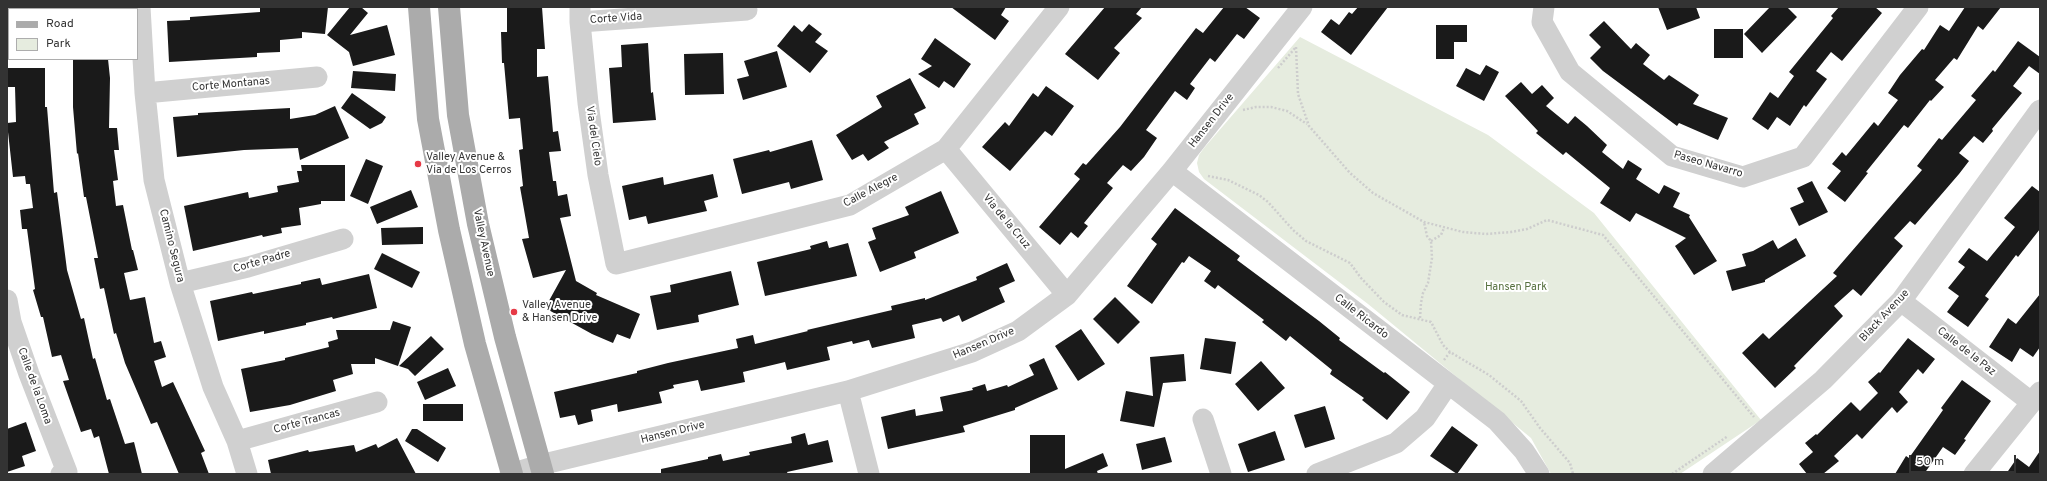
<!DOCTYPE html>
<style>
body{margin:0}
#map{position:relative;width:2047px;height:481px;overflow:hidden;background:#fff;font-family:Overpass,sans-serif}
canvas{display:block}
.frame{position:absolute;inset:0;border:8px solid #333;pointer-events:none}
.legend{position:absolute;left:8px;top:8px;width:130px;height:52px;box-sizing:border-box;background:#fff;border:1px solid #adadad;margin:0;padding:5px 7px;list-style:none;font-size:12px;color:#333}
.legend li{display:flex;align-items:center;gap:8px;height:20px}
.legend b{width:20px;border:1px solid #adadad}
.scale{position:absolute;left:1909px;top:455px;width:107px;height:18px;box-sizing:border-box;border:2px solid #333;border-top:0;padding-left:5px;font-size:12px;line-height:14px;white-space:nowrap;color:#333;-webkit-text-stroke:3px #fff;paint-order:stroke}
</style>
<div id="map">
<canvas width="2047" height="481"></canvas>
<div class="frame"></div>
<ul class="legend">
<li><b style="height:5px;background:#ababab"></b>Road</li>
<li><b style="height:11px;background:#e6ecdf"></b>Park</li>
</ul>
<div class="scale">50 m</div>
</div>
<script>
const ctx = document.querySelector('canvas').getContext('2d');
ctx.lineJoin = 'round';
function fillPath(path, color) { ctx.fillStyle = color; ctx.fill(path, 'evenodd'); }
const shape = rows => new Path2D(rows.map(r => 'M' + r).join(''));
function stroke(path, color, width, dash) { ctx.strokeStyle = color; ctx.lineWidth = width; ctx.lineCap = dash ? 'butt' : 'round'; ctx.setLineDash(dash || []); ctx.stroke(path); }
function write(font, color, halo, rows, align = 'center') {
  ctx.font = font + ' Overpass,sans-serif'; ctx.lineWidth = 4; ctx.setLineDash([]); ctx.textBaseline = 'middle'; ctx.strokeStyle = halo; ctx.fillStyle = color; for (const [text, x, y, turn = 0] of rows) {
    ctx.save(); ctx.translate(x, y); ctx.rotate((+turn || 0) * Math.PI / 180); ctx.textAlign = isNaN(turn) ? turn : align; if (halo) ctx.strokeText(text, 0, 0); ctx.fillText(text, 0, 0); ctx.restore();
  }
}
fillPath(shape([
 [1300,37,1488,135,1594,213,1761,420,1680,474,1551,474,1531,438,1368,304,1204,179,1199,172,1197,163,1199,155,1204,148]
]), '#e6ecdf');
fillPath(shape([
 [280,7,328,7,325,34,302,32,302,38,280,40,280,52,257,53,257,57,169,62,167,21,190,20,190,17,260,12,260,8],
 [350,7,361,7,368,13,350,35,387,25,395,55,353,66,349,52,327,35],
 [507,7,542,7,545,49,537,49,537,77,548,76,553,132,558,131,561,151,549,152,553,181,556,181,558,196,567,194,571,216,560,218,576,281,597,293,596,295,640,314,630,339,617,334,613,343,592,334,545,308,566,270,533,278,522,239,529,238,520,187,523,186,519,150,523,149,520,118,509,119,504,63,502,63,501,32,507,32],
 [951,7,1006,7,1001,15,1009,21,995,40],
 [1105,7,1142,7,1136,14,1142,18,1114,48,1120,53,1098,80,1065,54],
 [1224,7,1245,7,1260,18,1244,39,1237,34,1215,62,1210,58,1190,84,1195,88,1187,100,1175,91,1146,130,1157,138,1144,157,1131,171,1123,165,1107,183,1113,188,1084,223,1088,226,1078,238,1071,232,1060,245,1039,227,1080,179,1074,174,1083,163,1086,165,1120,127,1196,28,1203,33],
 [1358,7,1388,7,1351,55,1321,32,1331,19,1339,25,1349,12,1352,14],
 [1658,7,1696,7,1700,18,1667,30],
 [1770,7,1787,7,1797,17,1762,53,1744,34],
 [1839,7,1875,7,1882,13,1842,61,1831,52,1816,71,1827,79,1806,107,1804,105,1790,126,1777,117,1768,130,1752,119,1770,92,1778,98,1794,76,1789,72,1833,18,1831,16],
 [1965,7,2001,7,1983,30,1978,26,1957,60,1954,58,1935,80,1944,87,1931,101,1930,100,1908,128,1904,125,1866,172,1868,173,1845,202,1827,188,1841,171,1832,164,1842,152,1846,156,1874,122,1878,126,1898,100,1888,93,1900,75,1922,49,1924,50,1940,25,1949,31],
 [1604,21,1631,49,1636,43,1650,55,1643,64,1664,80,1669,75,1699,95,1693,104,1728,118,1718,140,1679,123,1677,126,1603,71,1590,58,1601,47,1589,35],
 [809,24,822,34,815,42,828,51,810,73,777,46,794,25,802,32],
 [1436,25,1467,25,1467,42,1454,42,1454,59,1436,59],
 [1714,29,1743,29,1743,58,1714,58],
 [935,38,971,64,954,88,944,81,939,88,918,74,932,66,921,59],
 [2018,41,2040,57,2040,74,2029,66,2013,86,2022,93,1992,129,1993,131,1983,143,1974,136,1959,153,1969,161,1959,174,1915,225,1910,221,1894,238,1903,246,1861,296,1853,289,1834,306,1843,316,1794,366,1796,368,1775,388,1742,353,1763,333,1769,339,1837,276,1833,273,1922,170,1917,166,1939,138,1942,140,1976,100,1971,96,1993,70,1995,72],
 [648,43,651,93,653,92,656,120,613,123,609,68,622,67,621,45],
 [777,51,787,87,743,100,737,79,749,76,744,61],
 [723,53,724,94,685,95,684,54],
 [73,59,108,59,110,78,109,128,117,128,119,150,114,150,118,180,113,181,116,206,123,205,132,250,133,250,138,270,124,273,130,300,145,297,154,343,161,341,166,357,154,361,162,387,173,382,205,451,201,453,209,474,179,474,157,422,151,424,125,363,116,333,114,334,104,288,100,289,94,258,98,258,86,197,84,197,78,153,77,154,73,107],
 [1486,65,1499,72,1484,101,1456,86,1466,68,1480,75],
 [7,68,45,68,45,107,47,107,54,193,57,192,67,270,81,319,84,318,93,359,95,358,107,400,110,399,125,444,134,442,142,474,109,474,99,436,94,438,91,429,81,432,63,381,69,380,61,355,52,357,43,317,41,317,33,290,35,289,27,229,22,229,20,210,33,208,30,184,26,184,25,176,13,177,7,123,16,122,15,87,7,87],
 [353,71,396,74,395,91,351,88],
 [910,78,926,108,914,114,919,124,884,142,889,148,868,161,863,154,852,160,836,135,882,107,876,96],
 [1521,82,1532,94,1542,85,1554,98,1546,106,1568,124,1575,116,1587,126,1607,145,1602,152,1623,169,1628,160,1642,169,1636,179,1659,194,1664,185,1680,193,1673,207,1690,215,1689,217,1717,261,1694,275,1675,246,1686,238,1636,213,1630,222,1600,203,1610,188,1566,152,1563,155,1536,133,1538,131,1505,96],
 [1046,86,1074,106,1052,136,1045,131,1010,171,982,147,1005,122,1009,126,1033,93,1038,97],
 [352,93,386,117,382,123,370,129,341,108],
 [335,106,349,138,300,160,298,148,244,150,177,157,173,117,198,115,198,113,290,108,290,119,315,115],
 [812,140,823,180,791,189,789,182,742,194,733,159,769,150,770,152],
 [366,159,383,166,368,204,350,196],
 [301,165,345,165,345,201,321,201,321,204,299,208,301,225,281,228,282,233,263,237,262,235,193,251,184,206,248,192,249,198,278,192,277,186,299,182,297,171,302,171],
 [713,174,718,197,704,201,707,211,648,224,646,216,629,220,622,186,663,177,664,185],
 [1812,181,1828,212,1799,226,1790,208,1804,202,1797,188],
 [2032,186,2040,192,2040,229,2018,257,2016,255,1985,296,1989,299,1968,327,1947,312,1959,296,1948,288,1965,267,1958,262,1969,248,1987,261,2015,227,2004,218],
 [411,190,418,207,377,224,370,207],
 [941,191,959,233,914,252,916,258,880,272,868,242,876,239,872,228,909,215,905,207],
 [1175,208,1240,256,1237,260,1319,321,1340,338,1339,340,1384,373,1385,372,1410,392,1387,420,1362,400,1364,398,1330,374,1332,370,1290,336,1286,341,1262,322,1264,320,1218,285,1215,289,1204,281,1211,271,1189,256,1184,263,1182,262,1152,304,1127,286,1157,244,1151,239],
 [423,227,423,244,382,245,381,228],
 [1796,238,1806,256,1765,280,1765,282,1732,291,1726,271,1746,266,1742,254,1753,251,1773,240,1778,249],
 [827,241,829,248,848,243,857,276,765,296,757,262,811,249,810,246],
 [382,253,420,272,412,288,374,269],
 [1007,263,1015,281,999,288,1005,302,962,322,959,315,943,322,941,318,912,325,915,338,872,348,869,340,853,344,852,341,827,347,830,360,787,370,785,362,760,368,743,372,745,382,711,389,701,391,698,380,673,385,674,388,659,392,662,403,618,412,617,404,591,410,593,421,578,425,575,415,560,418,554,392,637,373,637,371,668,363,738,348,736,339,753,335,755,344,808,331,807,330,892,310,891,306,925,298,925,300,977,280,976,277],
 [731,271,739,305,698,315,699,322,657,330,650,296,671,292,670,285],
 [369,274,377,308,333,319,332,317,306,323,306,325,264,334,264,331,218,341,210,301,252,292,253,294,301,284,301,282,320,278,322,285],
 [2040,294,2040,347,2033,357,2020,348,2012,362,1989,347,2008,318,2016,324],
 [1115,297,1140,322,1118,344,1093,319],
 [393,321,411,327,398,366,375,358,375,364,351,364,353,374,333,380,336,391,290,405,250,412,241,369,285,360,285,358,329,347,328,342,338,339,336,330,390,330],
 [1081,329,1105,364,1078,381,1055,346],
 [431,336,444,349,415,376,408,369,399,366],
 [1205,338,1236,342,1231,374,1200,369],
 [1908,338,1935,359,1923,374,1918,369,1899,392,1908,402,1897,413,1892,407,1862,439,1857,434,1834,456,1839,461,1823,474,1807,474,1799,464,1813,452,1805,443,1816,434,1817,435,1851,402,1860,411,1878,393,1868,382,1879,372,1880,373],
 [1184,354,1186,381,1163,383,1154,427,1120,421,1126,391,1153,396,1150,357],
 [1044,358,1058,389,1015,408,1015,410,963,426,965,432,888,449,881,417,915,409,916,416,943,411,940,397,973,390,972,388,985,384,987,391,1007,385,1008,387,1034,375,1029,365],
 [1261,361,1285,388,1258,411,1235,384],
 [448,368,456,386,425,400,417,382],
 [1962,380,1991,401,1964,439,1966,440,1955,455,1943,447,1924,474,1895,474,1906,456,1909,458,1943,410,1941,408],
 [423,404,463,404,463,421,423,421],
 [1325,406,1335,439,1305,448,1294,415],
 [26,422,36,451,22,456,25,466,7,472,7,429],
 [1452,426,1478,445,1457,474,1430,456],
 [412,429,417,429,446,448,438,462,405,441],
 [1275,431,1285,460,1248,472,1238,444],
 [805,433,808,445,828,440,833,462,787,472,788,474,661,474,661,469,708,459,708,457,721,454,723,461,750,455,749,452,792,443,791,437],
 [1030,435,1065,435,1065,469,1103,453,1108,466,1097,471,1098,474,1030,474],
 [1165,437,1172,462,1142,470,1136,444],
 [397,438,416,474,271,474,268,460,308,450,309,452,354,445,356,452,376,444,378,448],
 [2040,451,2040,474,2006,474,2017,458,2029,467]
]), '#1a1a1a');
stroke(shape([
 [1296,47,1298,94,1309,126,1350,173,1373,193,1424,222,1463,232,1486,234,1511,232,1527,229,1547,220,1603,235,1754,417],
 [1278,68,1296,47],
 [1243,110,1256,107,1271,107,1287,111,1307,124],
 [1208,176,1228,180,1259,195,1268,202,1293,230,1306,241,1350,263,1361,278,1384,302,1402,315,1431,322,1443,345,1450,352,1489,375,1521,401,1540,428,1570,463,1573,474],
 [1431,241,1441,235,1444,228],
 [1420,318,1421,303,1423,293,1428,283,1432,258,1431,241,1427,236,1424,222],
 [1444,360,1450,352],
 [1672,474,1728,436]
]), '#cdcdcd', 2.5, [2, 2]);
stroke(shape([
 [140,7,145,93,154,180,180,283,213,387,237,441,247,474],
 [580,7,580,22,588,103,598,175,616,264,850,205,946,149,1059,7],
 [1544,7,1542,22,1570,72,1672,156,1743,177,1803,157,1918,7],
 [580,22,747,10],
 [145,93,317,77],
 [946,149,1067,295],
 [1172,171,1497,421,1524,451,1539,474],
 [180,283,248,267,343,239],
 [7,300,11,322,29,374,67,472,61,474],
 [1901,301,2031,402],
 [848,391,869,474],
 [1203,419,1221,474],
 [237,441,377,402],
 [510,474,540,465,848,391,972,352,1018,331,1067,295,1172,171,1302,7],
 [1317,474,1396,443,1425,418,1448,384],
 [1713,474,1823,380,1901,301,2040,110],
 [1974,474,2040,392]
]), '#d0d0d0', 21);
stroke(shape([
 [419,7,428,119,449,230,475,344,512,474],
 [449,7,458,115,478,224,505,337,543,474]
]), '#ababab', 22);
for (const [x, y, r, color] of [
 [418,164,4,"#e63946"],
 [514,312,4,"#e63946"]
]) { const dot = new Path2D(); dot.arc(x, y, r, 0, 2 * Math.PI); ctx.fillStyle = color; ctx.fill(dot); stroke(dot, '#fff', 1.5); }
write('11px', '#333', '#fff', [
 ["Corte Vida",616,19,-4],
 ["Corte Montanas",231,85,-5],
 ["Hansen Drive",1212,121,-52],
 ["Via del Cielo",593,136,82],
 ["Paseo Navarro",1708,165,16],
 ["Calle Alegre",871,191,-28],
 ["Via de la Cruz",1006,222,50],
 ["Valley Avenue",483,243,78],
 ["Camino Segura",171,246,76],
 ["Corte Padre",262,262,-16],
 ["Black Avenue",1885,316,-47],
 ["Calle Ricardo",1361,317,38],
 ["Hansen Drive",984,344,-23],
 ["Calle de la Paz",1966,352,38],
 ["Calle de la Loma",34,386,70],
 ["Corte Trancas",307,422,-15],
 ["Hansen Drive",673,433,-14]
]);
write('11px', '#333', '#fff', [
 ["Valley Avenue &",426,158],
 ["Via de Los Cerros",426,171],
 ["Valley Avenue",522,306],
 ["& Hansen Drive",522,319]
], 'left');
write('11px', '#56703f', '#fff', [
 ["Hansen Park",1516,288]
]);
</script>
